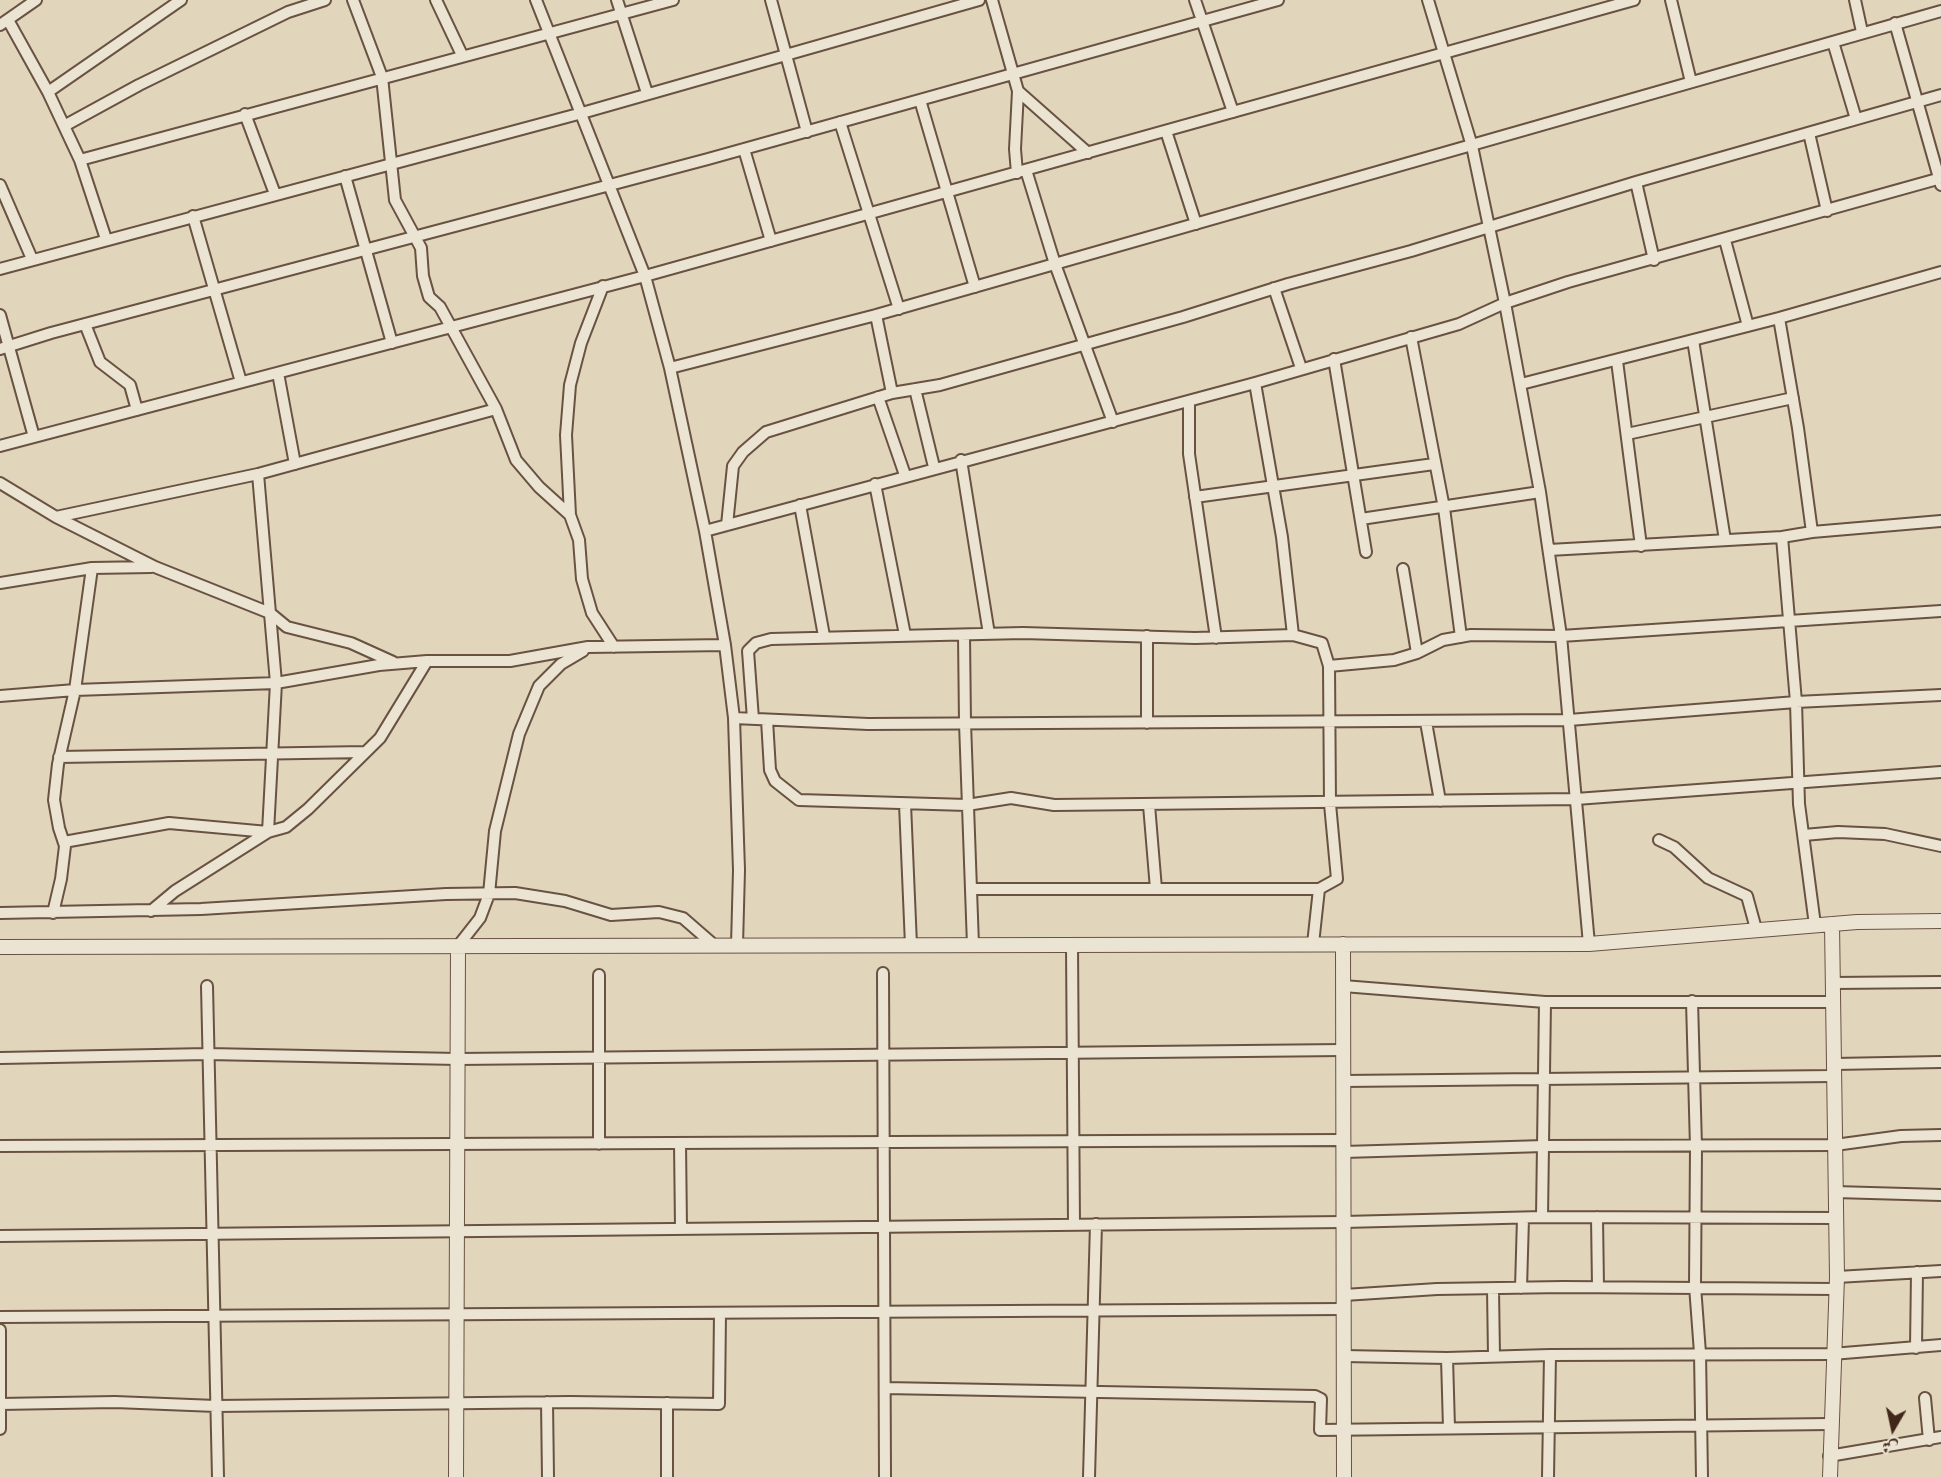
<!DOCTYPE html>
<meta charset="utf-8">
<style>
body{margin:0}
#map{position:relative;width:1941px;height:1477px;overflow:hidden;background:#e1d5bb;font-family:"EB Garamond",Amiri,serif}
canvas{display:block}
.north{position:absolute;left:1863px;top:1399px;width:60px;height:60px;-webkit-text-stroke:4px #ece4d3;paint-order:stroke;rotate:189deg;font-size:16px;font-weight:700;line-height:24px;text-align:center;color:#41261a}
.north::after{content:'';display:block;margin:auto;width:21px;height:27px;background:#41261a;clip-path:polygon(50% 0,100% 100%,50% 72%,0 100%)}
</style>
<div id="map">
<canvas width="1941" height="1477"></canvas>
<div class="north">ش</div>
</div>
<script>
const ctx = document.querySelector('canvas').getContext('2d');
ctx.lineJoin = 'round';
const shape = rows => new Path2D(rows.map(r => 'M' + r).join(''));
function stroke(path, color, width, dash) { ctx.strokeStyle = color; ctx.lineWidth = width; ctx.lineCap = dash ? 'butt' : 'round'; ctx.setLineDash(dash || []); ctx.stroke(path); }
const minor = shape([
 [353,0,382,77,395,200,421,248,423,276,429,297,440,307,496,409,516,460,539,487,570,515,579,540,582,579,592,613,614,647],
 [436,0,462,55],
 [536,0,645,276,670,368,705,531,725,645,734,718,739,870,737,945],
 [617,0,647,93],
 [771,0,807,132],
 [992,0,1018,91,1015,149,1017,173],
 [1195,0,1233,112],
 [1428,0,1472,146,1505,303,1540,492,1561,636,1589,944],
 [1671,0,1691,82],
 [1855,0,1862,32],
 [8,20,48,92,80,160,106,239],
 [1895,23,1941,185],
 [0,25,36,0],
 [1833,42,1856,119],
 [1018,91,1088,153],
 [48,92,181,0],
 [920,100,975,287],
 [245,114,275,194],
 [840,122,899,309],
 [64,126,139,85,288,12,325,0],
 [1166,131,1196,224],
 [1809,133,1827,211],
 [744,149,771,241],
 [80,160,673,0],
 [1026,170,1055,264,1113,422],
 [345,176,392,343],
 [1636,182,1654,260],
 [0,185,32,259],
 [193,216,241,382],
 [1725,240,1748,326],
 [0,269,582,113,979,0],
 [1274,288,1301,368],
 [0,315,34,437],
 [876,315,892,393],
 [1779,318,1798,428,1812,532],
 [85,324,100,362,130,385,137,410],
 [1411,337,1444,508,1461,637],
 [1693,340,1725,540],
 [0,349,51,333,708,159,1278,0],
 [1334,359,1366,552],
 [1617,361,1641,546],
 [670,368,876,315,1941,11],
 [278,373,295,464],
 [1255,383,1282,537,1293,635],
 [1521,384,1779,318,1941,272],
 [915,389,934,467],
 [878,397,905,475],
 [1189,402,1189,454,1216,638],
 [1627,434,1793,398],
 [0,446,645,276,1634,0],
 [961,460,989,634],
 [0,483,56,517,155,567,270,613,287,627,351,643,393,662],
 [875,484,905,635],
 [1195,497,1434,464],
 [800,505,824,636],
 [570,515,566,435,570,385,581,343,603,286],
 [56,517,258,474,496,409],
 [1361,519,1540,492],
 [727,525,733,466,743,452,766,432,892,393,940,385,1183,317,1288,284,1411,251,1636,182,1941,95],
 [705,531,1255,383,1459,324,1505,303,1568,282,1941,178],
 [1782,537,1796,702,1799,804,1815,925],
 [1549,550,1782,537,1812,532,1941,521],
 [1403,569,1417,653],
 [0,583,92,568,151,567],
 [964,635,965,723,973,945],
 [1147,636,1147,723],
 [0,696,75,690,276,683,379,665,427,661,510,661,588,647,725,645],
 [734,718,868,724,1569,720,1796,702,1941,695],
 [753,719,748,651,756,643,771,639,1023,633,1195,638,1293,635,1322,643,1329,666,1394,660,1417,653,1443,640,1471,635,1561,636,1941,611],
 [767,720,770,770,775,781,799,800,967,805,1011,798,1054,805,1576,799,1941,772],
 [1426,722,1440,801],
 [59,757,365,752],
 [905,804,911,945],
 [1149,805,1156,889],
 [1804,835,1838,832,1885,834,1941,846],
 [1659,840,1674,847,1708,878,1747,896,1756,929],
 [64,842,169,823,268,832,276,683,258,474],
 [972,889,1319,889,1337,879,1330,804,1329,666],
 [151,911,175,891,268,832,286,827,308,809,380,738,427,661],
 [0,913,201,909,446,894,515,893,565,901,611,915,659,912,683,918,714,945],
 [53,913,61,879,65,846,59,828,54,800,58,764,75,690,92,568],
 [1313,944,1319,889],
 [1072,945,1074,1224],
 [458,946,480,918,489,894,495,831,519,734,539,686,561,664,583,651],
 [883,973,885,1477],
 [1833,983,1941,982],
 [207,986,218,1477],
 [1343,986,1545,1002,1833,1002],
 [1692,1001,1696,1147,1695,1286,1700,1353,1702,1477],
 [0,1058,208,1054,458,1059,1343,1050],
 [1835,1064,1941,1062],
 [1343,1081,1834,1076],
 [680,1143,681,1228],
 [599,1144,599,975],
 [0,1146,1343,1140],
 [1344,1152,1544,1146,1835,1145,1901,1136,1941,1135],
 [1835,1192,1941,1195],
 [1542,1217,1545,1002],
 [1597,1217,1598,1287],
 [0,1236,1344,1222,1542,1217,1835,1218],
 [1837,1277,1941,1271],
 [1521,1288,1523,1218],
 [1493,1289,1494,1356],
 [1344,1295,1437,1289,1563,1287,1836,1289],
 [0,1317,1344,1309],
 [0,1330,0,1429],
 [1916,1348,1917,1272],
 [1550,1355,1832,1354,1941,1345],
 [1344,1356,1447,1358,1550,1355,1548,1477],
 [1447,1358,1449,1428],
 [885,1388,1315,1396,1321,1399,1320,1430,1830,1424],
 [1925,1398,1929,1440],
 [547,1402,548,1477],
 [667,1403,667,1477],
 [0,1404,115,1402,216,1406,570,1402,719,1404,720,1313],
 [1829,1456,1941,1437],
 [1089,1477,1096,1224]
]);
const tertiary = shape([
 [1343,944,1344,1477],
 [0,947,1589,944,1857,922,1941,921],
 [456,1477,458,946],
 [1830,1477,1837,1277,1832,924]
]);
stroke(minor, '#695242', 14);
stroke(tertiary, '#695242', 16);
stroke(minor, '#ece4d3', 10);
stroke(tertiary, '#ece4d3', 14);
</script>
